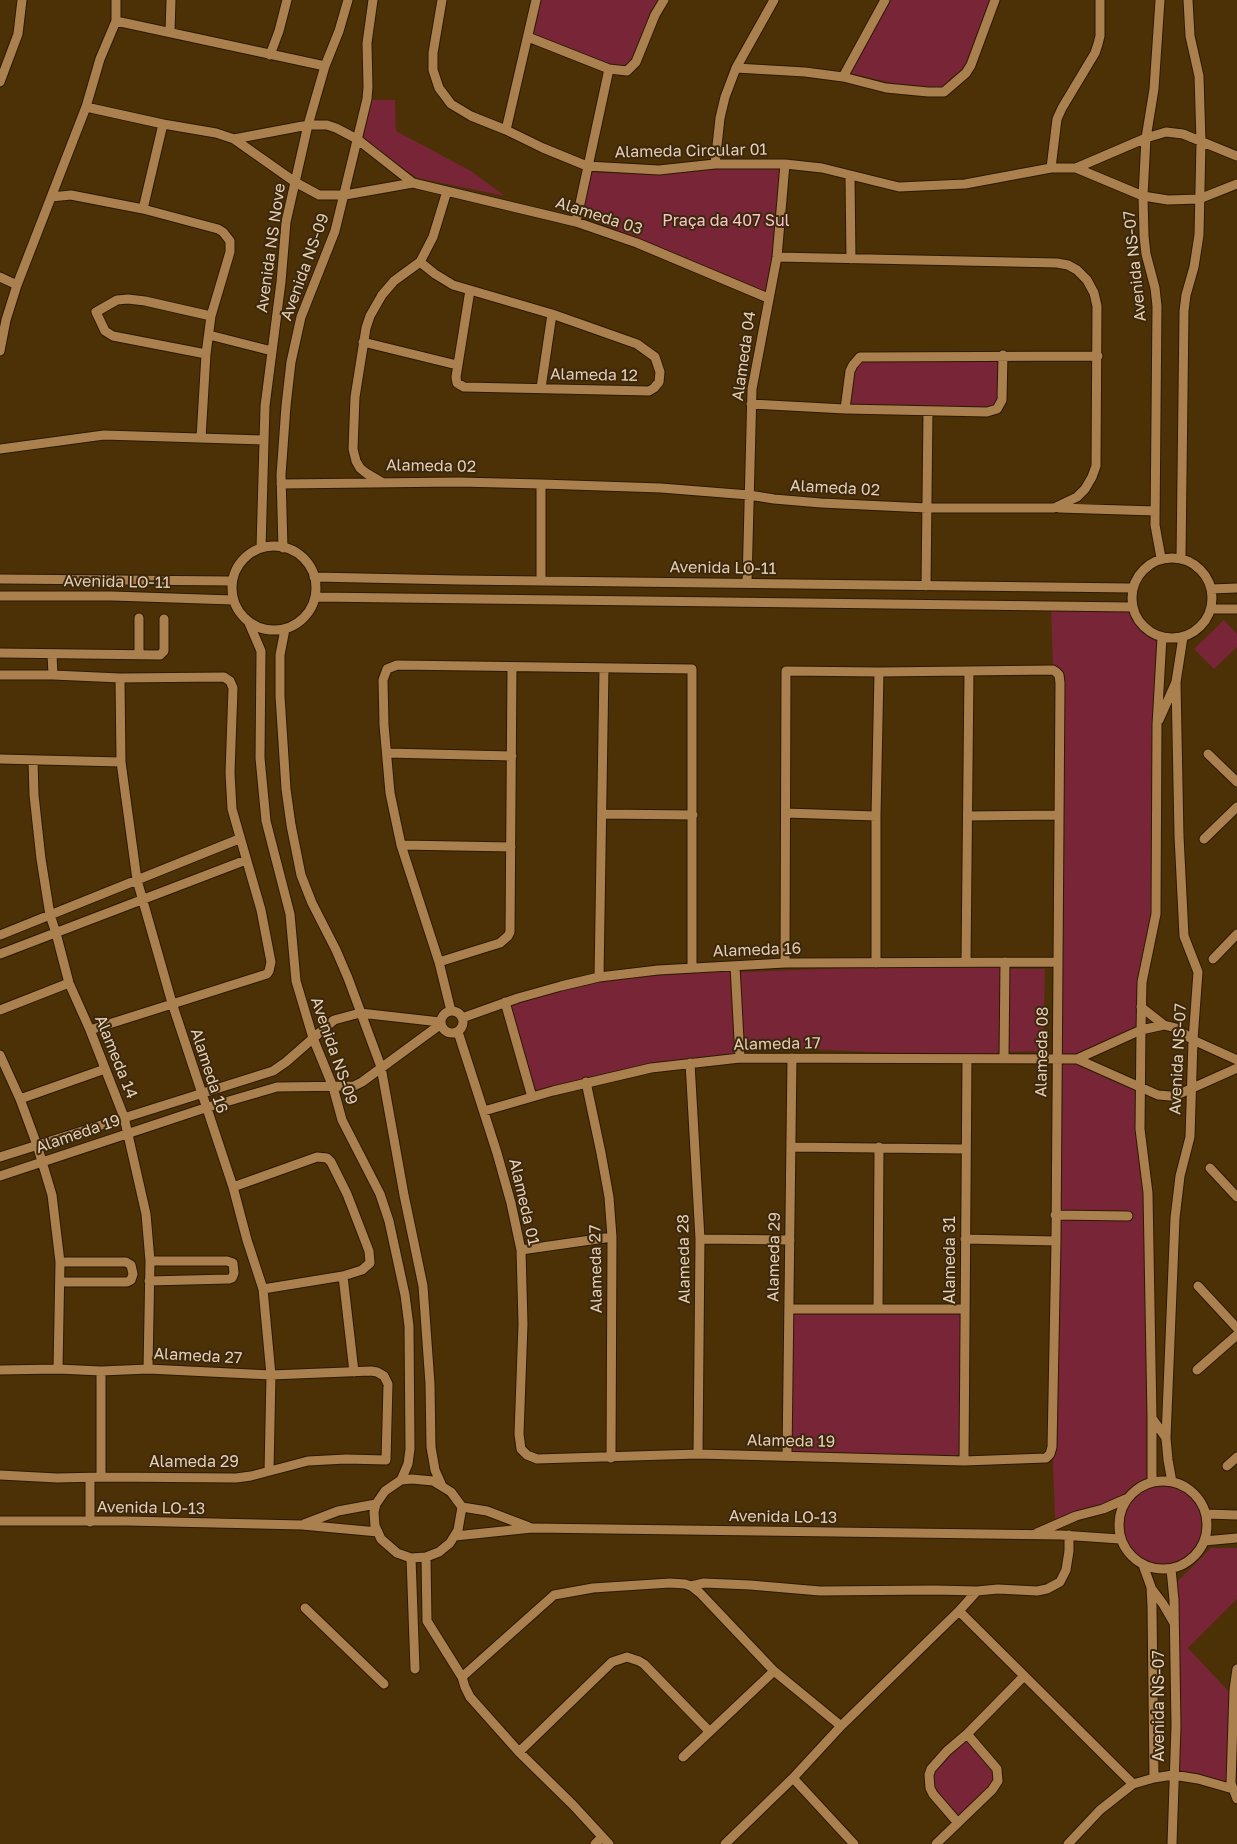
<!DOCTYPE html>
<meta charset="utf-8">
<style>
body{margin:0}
canvas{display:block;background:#4c3006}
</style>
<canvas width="1237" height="1844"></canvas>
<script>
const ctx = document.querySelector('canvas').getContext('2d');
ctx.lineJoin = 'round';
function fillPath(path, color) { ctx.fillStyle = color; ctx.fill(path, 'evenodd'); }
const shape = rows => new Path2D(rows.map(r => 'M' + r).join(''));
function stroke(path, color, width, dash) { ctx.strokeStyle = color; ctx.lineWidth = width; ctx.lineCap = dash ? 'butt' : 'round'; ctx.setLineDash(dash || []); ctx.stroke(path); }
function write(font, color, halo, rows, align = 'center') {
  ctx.font = font + ' "Golos Text",sans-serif'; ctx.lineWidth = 4; ctx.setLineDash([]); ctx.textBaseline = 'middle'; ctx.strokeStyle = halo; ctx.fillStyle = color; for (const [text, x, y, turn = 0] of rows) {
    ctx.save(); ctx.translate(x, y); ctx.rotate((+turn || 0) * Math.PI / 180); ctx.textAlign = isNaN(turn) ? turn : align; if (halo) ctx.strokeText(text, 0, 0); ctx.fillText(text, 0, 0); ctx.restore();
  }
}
fillPath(shape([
 [539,0,664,0,627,71,528,37],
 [885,0,991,0,966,73,944,92,928,92,846,72],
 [370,100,395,100,396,131,471,171,505,196,417,178,363,140],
 [785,164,768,298,578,213,588,172,633,174],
 [1003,355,1002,400,993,411,845,409,853,365,867,356],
 [1051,605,1132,607,1148,631,1162,637,1156,884,1142,982,1141,1030,1078,1059,1141,1087,1151,1193,1152,1482,1172,1482,1184,1486,1201,1503,1207,1523,1204,1541,1197,1554,1185,1563,1171,1569,1152,1568,1140,1563,1127,1552,1120,1539,1119,1516,1126,1500,1076,1516,1055,1518,1052,1438,1059,675,1053,670],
 [1224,620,1237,634,1237,647,1214,669,1194,649],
 [1005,962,1006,969,1045,969,1043,1051,1004,1052,1004,1058,785,1048,740,1051,740,1058,690,1063,532,1097,505,1002,634,973,735,966,739,1036,741,972],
 [789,1309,964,1309,964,1461,787,1456],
 [1211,1548,1237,1548,1237,1599,1188,1648,1233,1696,1233,1789,1173,1775,1174,1585],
 [967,1734,997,1769,998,1781,958,1823,933,1794,931,1769]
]), '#772537');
const minor = shape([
 [442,0,433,53,433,70,439,88,451,104,471,116,506,130,543,148,587,166,659,170,715,164,785,164,822,168,899,187,965,184,1051,168,1076,168,1143,196,1168,200,1199,199,1237,184],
 [1160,0,1154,89,1146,138,1143,196,1144,236,1146,254,1155,288,1157,306,1155,525,1161,558],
 [116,21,325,66],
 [170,32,171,0],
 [528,37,609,69,627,71,636,62,655,15,664,0],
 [270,55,279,31,287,0],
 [736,68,805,72,843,77,886,88,928,92,944,92,966,73,971,65,995,0],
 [843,77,885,0],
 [0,82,18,34,22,0],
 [86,107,163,124,216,133,234,139,295,182,319,195,345,195,413,183,357,139,336,128,327,125,308,125,234,139],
 [506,130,536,0],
 [715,164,720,118,725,97,736,68,774,0],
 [1051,168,1057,119,1062,108,1095,53,1098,44,1100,36,1100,0],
 [1076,168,1146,138,1166,132,1183,134,1237,156],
 [850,176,851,259],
 [413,183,576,222,637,243,768,298],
 [51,197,71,195,143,209,218,229,223,232,230,241,230,252,211,316,206,354,201,438],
 [143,209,163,124],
 [576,222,609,69],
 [420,262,435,274,453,285,552,314,637,344,655,357,660,372,659,382,654,388,649,391,464,387,457,383,456,377,470,290],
 [0,277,17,285],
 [209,335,272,351],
 [363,342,457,365],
 [0,351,6,320,17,285,86,107,100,59,116,21,116,0],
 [206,354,113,336,105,331,96,312,117,300,128,299,145,301,211,316],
 [541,388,552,314],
 [751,404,845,409,987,412,997,409,1002,400,1003,355],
 [845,409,850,371,853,365,860,357,1098,356],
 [0,449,104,435,263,440],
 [383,483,366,473,360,468,356,461,353,449,355,397,366,328,370,316,382,295,394,281,420,262,433,237,447,191],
 [281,484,459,482,541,484,661,488,749,495,774,499,821,503,927,508,1054,508,1077,497,1085,489,1092,477,1096,466,1097,306,1094,293,1087,280,1077,270,1068,265,1057,263,777,257],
 [1059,508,1155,511],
 '232 588a42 42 0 1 1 84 0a42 42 0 1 1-84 0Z',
 [261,548,265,406,281,282,286,222,308,125,325,66,339,31,348,0],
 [283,548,281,475,286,406,291,362,301,317,335,231,367,99,368,87,367,43,373,0],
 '1132 598a40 40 0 1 1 80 0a40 40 0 1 1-80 0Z',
 [1181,558,1184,311,1186,295,1194,267,1199,235,1201,142,1199,76,1190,36,1188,0],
 [314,577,458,580,1132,588],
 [0,579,232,581],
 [541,581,541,484],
 [747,583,752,389,777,257,785,164],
 [926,586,928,411],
 [1211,589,1237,588],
 [0,596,112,596,233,600],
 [315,597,1132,607],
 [1211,609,1237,609],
 [249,623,261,651,260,758,266,821,290,914,296,981,313,1038,333,1087,342,1120,380,1194,389,1221,405,1295,409,1326,410,1449,408,1464,401,1480],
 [285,629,280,655,280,696,286,789,291,825,301,875,312,903,336,950,348,978,381,1067,404,1195,423,1286,430,1384,431,1447,435,1470,442,1486],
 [0,653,160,655,164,651,164,619],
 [52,654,53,675],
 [139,654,139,618],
 [0,675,53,675,120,678,224,677,230,681,233,688,230,773,232,809,261,910,271,962,269,971,267,974,90,1030],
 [120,678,121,762,137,880,172,1003,233,1187,247,1240,263,1289,271,1375,269,1471],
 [1159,720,1176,682,1183,637],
 [387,753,512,756],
 [1208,754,1237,782],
 [0,759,121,762],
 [33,760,34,795,41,859,50,915,56,933,69,983,90,1030,124,1117,146,1214,150,1261,148,1369],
 [786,813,876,816],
 [602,814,693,815],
 [968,816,1059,815],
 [1204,839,1237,807],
 [401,845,511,847],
 [0,935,239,839],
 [0,954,246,860],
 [1213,959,1237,934],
 [439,962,500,943,508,936,510,932,512,667],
 [966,962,969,671],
 [876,963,876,816,879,672],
 [735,966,740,1058],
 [599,977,604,668],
 [505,1002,532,1097],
 [1141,1007,1164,1025,1176,1028,1193,1040,1237,1060],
 [0,1010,69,983],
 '441 1022a11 11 0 1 1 22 0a11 11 0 1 1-22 0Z',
 [451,1011,439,962,401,845,390,793,384,725,383,680,387,669,397,665,692,669,692,968],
 [462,1018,518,998,561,986,599,977,658,970,785,963,1058,962],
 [458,1032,497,1153,511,1203,521,1250,523,1324,519,1434,521,1449,527,1455,537,1459,698,1454,964,1461,1046,1458,1050,1454,1052,1447,1056,1241,1060,683,1059,675,1056,672,1053,670,879,672,786,671,785,963],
 [0,1055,20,1099,37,1145,52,1195,60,1262,58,1369],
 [1004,1058,1005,962],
 [1077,1059,1141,1030,1164,1025],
 [690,1063,700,1239,698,1454],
 [586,1082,601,1153,609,1197,612,1237,611,1458],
 [20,1099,105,1069],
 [484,1111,553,1091,651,1068,740,1058,1077,1059,1158,1095,1170,1096,1177,1095,1237,1068],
 [791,1147,965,1149],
 [0,1157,273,1071,286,1062,334,1020,360,1013,440,1022],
 [1210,1168,1237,1197],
 [0,1176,205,1108,277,1087,354,1086,362,1082,441,1024],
 [233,1187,317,1157,327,1158,331,1162,347,1194,369,1251,370,1263,362,1270,343,1276,263,1289],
 [1055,1215,1128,1216],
 [700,1239,790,1240],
 [965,1239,1056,1241],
 [521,1250,612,1237],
 [343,1276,354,1372],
 [149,1281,229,1279,232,1278,234,1273,233,1263,227,1261,150,1261],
 [60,1282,127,1282,131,1280,133,1274,131,1265,126,1262,60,1262],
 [1198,1286,1237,1328],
 [878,1308,879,1147],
 [789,1309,964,1309],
 [0,1370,58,1369,101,1371,148,1369,271,1375,371,1371,377,1372,384,1376,388,1384,386,1460,346,1459,308,1461,251,1476,236,1478,101,1477,57,1478,0,1475],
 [1197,1370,1237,1335],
 [1152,1418,1166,1438,1168,1460,1172,1482],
 [1166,1438,1175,1218,1180,1176,1190,1137,1193,1040,1198,972,1184,936,1179,836,1176,682],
 [787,1456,792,1058],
 [964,1461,967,1060],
 [1227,1466,1237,1457],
 [101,1477,101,1371],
 [90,1478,90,1522],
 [412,1479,433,1481,451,1492,462,1507,458,1530,450,1543,439,1552,426,1557,411,1558,397,1553,381,1539,375,1526,374,1512,376,1504,385,1491,401,1480,412,1479],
 '1119 1525a44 44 0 1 1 88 0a44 44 0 1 1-88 0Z',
 [1152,1482,1152,1418,1148,1193,1140,1129,1141,1030,1142,982,1156,914,1157,725,1162,637],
 [462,1507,487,1511,529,1527],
 [1206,1514,1237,1515],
 [0,1521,127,1521,302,1525,378,1532],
 [304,1524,338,1511,376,1504],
 [1037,1533,1076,1516,1103,1509,1126,1499],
 [455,1536,532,1528,1061,1535,1120,1539],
 [1204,1541,1237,1538],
 [426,1557,427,1621,462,1677,465,1687,470,1697,519,1752,573,1805,609,1844],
 [411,1558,415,1669],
 [1143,1565,1151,1587,1152,1606,1154,1778],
 [1171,1569,1174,1600,1176,1726,1172,1844],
 [691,1586,704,1583,750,1585,820,1591,935,1590,977,1591,998,1589,1037,1591,1047,1589,1060,1582,1066,1570,1069,1551,1069,1535],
 [1151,1588,1163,1604,1174,1623],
 [305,1608,384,1684],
 [959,1611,1133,1784],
 [1237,1669,1234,1690,1231,1783,1237,1799],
 [462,1677,554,1595,593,1588,670,1583,685,1584,691,1586,700,1593,774,1671,841,1726],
 [519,1752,612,1662,627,1657,639,1661,644,1664,709,1731],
 [683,1757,774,1671],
 [793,1778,854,1844],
 [958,1823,933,1794,930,1788,929,1775,931,1769,947,1751,967,1734,1024,1676],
 [595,1844,602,1837],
 [725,1844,793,1778,841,1726,959,1611,977,1591],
 [936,1844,992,1790,998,1781,997,1769,967,1734],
 [1068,1844,1100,1810,1133,1784,1154,1778,1173,1775,1198,1779,1233,1789]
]);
stroke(minor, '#2d1900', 11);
stroke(minor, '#a9804e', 9);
write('16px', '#e5ceb5', '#3c280d', [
 ["Alameda Circular 01",691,151,-1],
 ["Alameda 03",599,216,18],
 ["Avenida NS Nove",271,248,-82],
 ["Avenida NS-07",1135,266,-96],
 ["Avenida NS-09",305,267,-70],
 ["Alameda 04",744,356,-82],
 ["Alameda 12",594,375,1],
 ["Alameda 02",431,466,1],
 ["Alameda 02",835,488,3],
 ["Avenida LO-11",723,568,1],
 ["Avenida LO-11",117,582,1],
 ["Alameda 16",757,950,-2],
 ["Alameda 17",777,1044,-1],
 ["Avenida NS-09",334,1051,71],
 ["Alameda 08",1042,1052,-89],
 ["Alameda 14",116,1057,68],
 ["Avenida NS-07",1178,1059,-87],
 ["Alameda 16",209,1071,72],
 ["Alameda 19",78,1134,-19],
 ["Alameda 01",524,1202,77],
 ["Alameda 29",774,1257,-89],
 ["Alameda 28",684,1259,-91],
 ["Alameda 31",950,1260,-90],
 ["Alameda 27",596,1269,-91],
 ["Alameda 27",198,1356,3],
 ["Alameda 19",791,1441,1],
 ["Alameda 29",194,1462],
 ["Avenida LO-13",151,1508,1],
 ["Avenida LO-13",783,1517,1],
 ["Avenida NS-07",1159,1706,-90]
]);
write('16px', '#f8c2c8', '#3c280d', [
 ["Praça da 407 Sul",726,221]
]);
</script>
